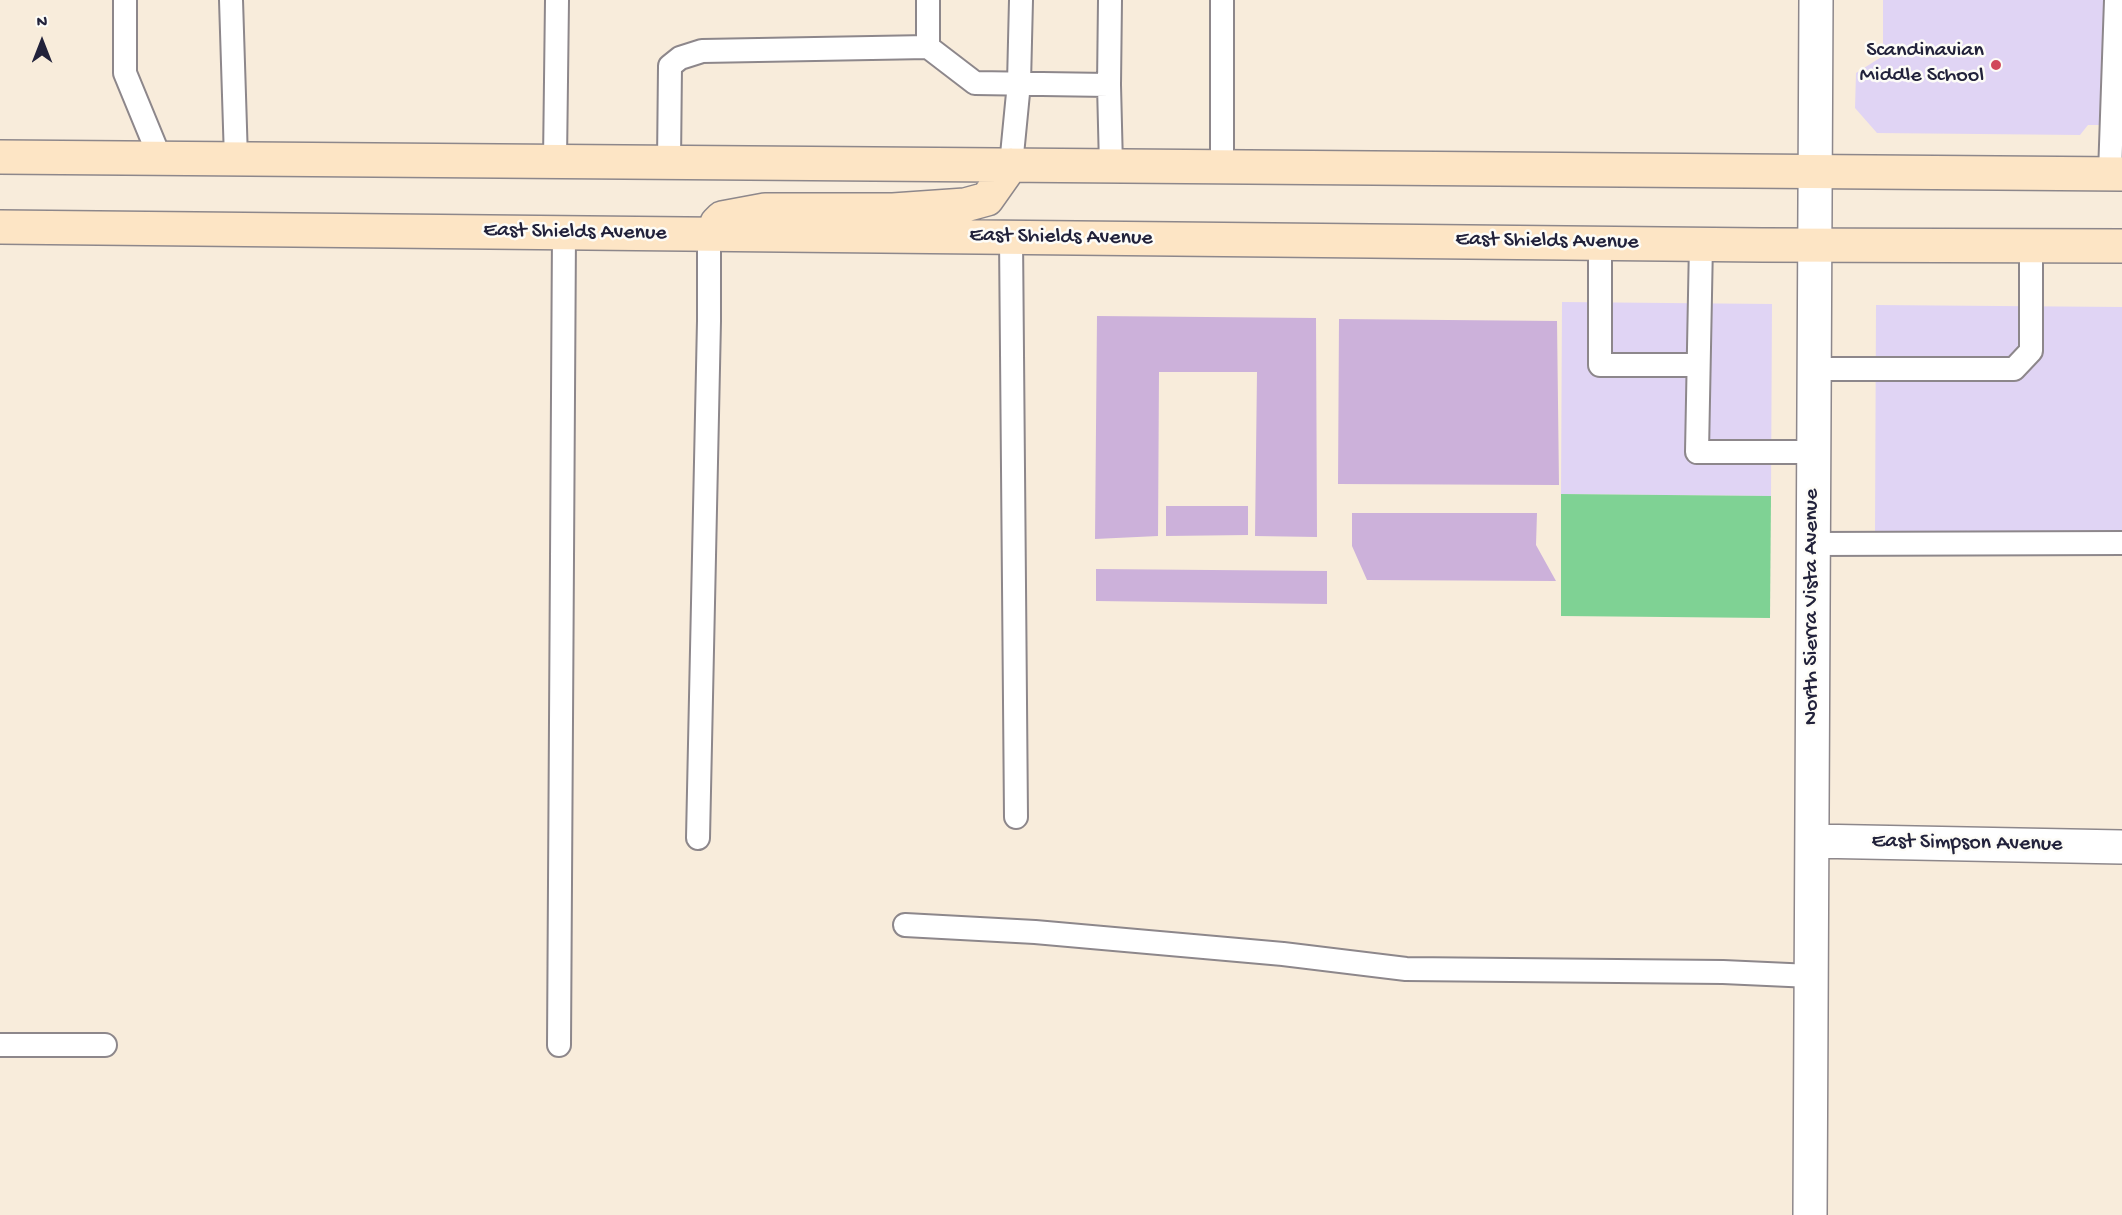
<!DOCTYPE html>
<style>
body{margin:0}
#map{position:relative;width:2122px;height:1215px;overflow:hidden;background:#f8ecdb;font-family:"Gochi Hand",sans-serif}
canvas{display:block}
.north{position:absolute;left:12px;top:12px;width:60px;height:60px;-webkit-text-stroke:4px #fdfcf7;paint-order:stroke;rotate:0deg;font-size:16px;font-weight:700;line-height:24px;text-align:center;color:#22223b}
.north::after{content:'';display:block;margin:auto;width:21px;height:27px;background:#22223b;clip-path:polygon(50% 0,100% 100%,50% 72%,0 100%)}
</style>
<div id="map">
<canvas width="2122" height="1215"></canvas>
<div class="north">N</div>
</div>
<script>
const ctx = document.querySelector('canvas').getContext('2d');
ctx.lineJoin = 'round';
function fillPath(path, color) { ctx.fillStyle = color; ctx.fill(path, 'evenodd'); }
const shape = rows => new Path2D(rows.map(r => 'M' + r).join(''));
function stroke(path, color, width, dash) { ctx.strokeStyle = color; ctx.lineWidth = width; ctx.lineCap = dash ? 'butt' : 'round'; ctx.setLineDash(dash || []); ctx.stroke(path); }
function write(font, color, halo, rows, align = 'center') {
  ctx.font = font + ' "Gochi Hand",sans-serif'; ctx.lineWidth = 5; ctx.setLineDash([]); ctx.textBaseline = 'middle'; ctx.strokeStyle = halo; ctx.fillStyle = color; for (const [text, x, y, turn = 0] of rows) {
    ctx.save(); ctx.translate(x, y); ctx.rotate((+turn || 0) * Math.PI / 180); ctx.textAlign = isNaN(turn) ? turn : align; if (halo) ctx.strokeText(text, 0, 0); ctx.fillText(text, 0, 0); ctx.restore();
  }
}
fillPath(shape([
 [1883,0,2122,0,2122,125,2088,125,2080,135,1877,133,1855,108,1856,73,1883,56],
 [1562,302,1772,304,1771,496,1561,494],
 [1876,305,2122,307,2122,534,1875,532]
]), '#e0d4f4');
fillPath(shape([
 [1561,494,1771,496,1770,618,1561,616]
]), '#7fd294');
fillPath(shape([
 [1097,316,1316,318,1317,537,1255,536,1257,372,1159,372,1158,536,1095,539],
 [1339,319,1557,321,1559,485,1338,484],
 [1166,506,1248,506,1248,535,1166,536],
 [1352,513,1537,513,1536,545,1556,581,1367,580,1352,546],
 [1096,569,1327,571,1327,604,1096,601]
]), '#ccb1da');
const lane = shape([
 [125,0,125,73,160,158],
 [231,0,236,159],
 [928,0,928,47,975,83,1109,85],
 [1110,0,1109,85,1111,166],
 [555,161,557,0],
 [669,162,670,66,680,58,702,51,928,47],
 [1011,165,1019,83,1021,0],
 [1222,166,1222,0],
 [2110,174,2116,0],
 [1011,237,1016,817],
 [1600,243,1600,365,1697,365],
 [1701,243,1697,452,1814,452],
 [1814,369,2014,369,2031,351,2031,246],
 [1814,544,2122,543],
 [698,838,709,321,709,234],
 [905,925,1035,932,1283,954,1406,969,1723,972,1811,976],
 [0,1045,105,1045],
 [559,1045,564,233]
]);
const street = shape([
 [1812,841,2122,847],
 [1810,1215,1816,0]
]);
const secondary = shape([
 [0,157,2122,174],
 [717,223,722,218,765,210,893,210,965,205,987,199,1011,165],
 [0,227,1762,245,2122,246]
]);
stroke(lane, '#8d878b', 26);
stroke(street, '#8d878b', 36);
stroke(secondary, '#8d878b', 36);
stroke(lane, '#fff', 22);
stroke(street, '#fff', 33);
stroke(secondary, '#fde5c5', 33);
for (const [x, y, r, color] of [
 [1996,65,6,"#d1495b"]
]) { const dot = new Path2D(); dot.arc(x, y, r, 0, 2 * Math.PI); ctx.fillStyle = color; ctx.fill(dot); stroke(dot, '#fdfcf7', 2); }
write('22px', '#22223b', '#fdfcf7', [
 ["Scandinavian",1984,52],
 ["Middle School",1984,77]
], 'right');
write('22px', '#22223b', '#fdfcf7', [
 ["East Shields Avenue",575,233,1],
 ["East Shields Avenue",1061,238,1],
 ["East Shields Avenue",1547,242,1],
 ["North Sierra Vista Avenue",1813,607,-90],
 ["East Simpson Avenue",1967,844,1]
]);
</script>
